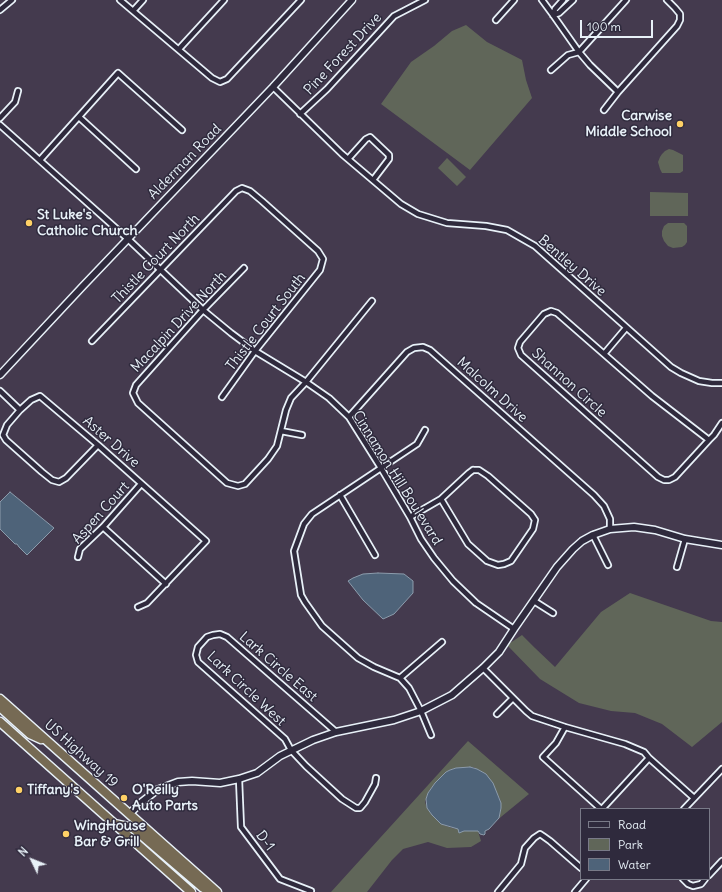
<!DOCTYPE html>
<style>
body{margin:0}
#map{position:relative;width:722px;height:892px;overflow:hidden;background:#443a4e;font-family:Delius,sans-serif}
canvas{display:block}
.legend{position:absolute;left:580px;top:808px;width:130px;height:72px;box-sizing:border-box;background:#2f2a3d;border:1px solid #797a88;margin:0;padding:5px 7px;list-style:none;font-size:12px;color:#e8f1f8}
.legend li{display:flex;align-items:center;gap:8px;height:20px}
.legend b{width:20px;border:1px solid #797a88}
.north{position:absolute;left:12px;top:840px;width:40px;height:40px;-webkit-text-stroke:3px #2f2a3d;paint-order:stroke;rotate:313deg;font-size:11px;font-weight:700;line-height:16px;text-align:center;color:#e8f1f8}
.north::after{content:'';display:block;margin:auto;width:14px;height:18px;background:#e8f1f8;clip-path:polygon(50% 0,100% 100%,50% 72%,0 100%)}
.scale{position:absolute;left:580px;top:20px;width:73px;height:18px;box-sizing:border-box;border:2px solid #e8f1f8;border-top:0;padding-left:5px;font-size:12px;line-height:14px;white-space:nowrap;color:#e8f1f8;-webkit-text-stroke:3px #2f2a3d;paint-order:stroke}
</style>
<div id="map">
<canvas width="722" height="892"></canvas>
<ul class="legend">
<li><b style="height:5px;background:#2f2a3d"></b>Road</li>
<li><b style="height:11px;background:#606659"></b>Park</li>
<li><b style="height:11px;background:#4e6379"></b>Water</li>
</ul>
<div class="north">N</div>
<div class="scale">100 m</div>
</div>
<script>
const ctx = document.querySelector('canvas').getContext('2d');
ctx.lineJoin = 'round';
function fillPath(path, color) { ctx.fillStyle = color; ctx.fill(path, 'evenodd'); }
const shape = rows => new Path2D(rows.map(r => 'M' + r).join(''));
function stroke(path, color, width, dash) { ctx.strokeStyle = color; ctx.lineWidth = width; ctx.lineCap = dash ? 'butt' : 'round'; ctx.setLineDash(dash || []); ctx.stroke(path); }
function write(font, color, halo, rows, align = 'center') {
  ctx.font = font + ' Delius,sans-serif'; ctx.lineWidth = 3; ctx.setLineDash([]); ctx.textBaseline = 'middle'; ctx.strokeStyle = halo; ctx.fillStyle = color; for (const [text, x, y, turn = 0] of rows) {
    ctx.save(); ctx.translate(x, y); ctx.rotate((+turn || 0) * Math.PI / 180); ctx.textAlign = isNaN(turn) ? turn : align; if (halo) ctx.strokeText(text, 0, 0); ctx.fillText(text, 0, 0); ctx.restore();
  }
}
fillPath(shape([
 [466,25,487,42,522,60,526,80,532,98,470,170,381,104,411,62,434,46,452,31],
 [669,149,673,150,683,155,683,171,680,173,662,173,660,169,658,162,660,157,662,154,665,151],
 [447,158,466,177,457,186,438,168],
 [650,192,688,193,688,216,650,216],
 [668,223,684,223,687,226,687,242,685,245,682,247,673,248,668,246,664,241,662,236,662,231,664,226],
 [630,593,711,621,722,622,722,722,692,747,662,724,635,713,611,711,579,703,540,679,507,645,522,635,535,648,555,667,601,612],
 [468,741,529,794,496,821,499,818,501,808,500,799,486,774,473,767,456,768,450,770,446,772,435,783,428,793,425,802,427,808,432,815,441,824,452,828,458,829,461,831,478,831,481,841,471,847,447,848,428,842,403,849,392,860,367,892,331,892]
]), '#606659');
const water = shape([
 [10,492,54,528,27,555,19,547,17,544,15,544,0,529,0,502,10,492],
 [378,573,404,574,413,581,413,593,394,614,383,619,363,600,348,581,353,578,363,574,378,573],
 [470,767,477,769,486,774,489,778,493,783,501,803,501,808,499,818,489,829,485,831,485,834,484,835,480,834,478,831,464,831,459,833,458,829,441,824,432,815,427,808,426,799,428,793,435,783,446,772,450,770,456,768,470,767]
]);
fillPath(water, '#4e6379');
stroke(water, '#8c9cac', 1);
const street = shape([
 [120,0,212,78,220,82,227,79,301,0],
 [542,0,553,15,579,52,590,65,618,92],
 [563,0,555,9,553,15,559,13,573,0],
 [0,10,12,0],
 [133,11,143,0],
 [496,20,514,0],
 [179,49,224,0],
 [551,70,568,55,579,52,626,0],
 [273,87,342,154,401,204,418,214,447,223,486,226,507,230,535,246,671,367,681,373,699,381,712,383,722,383],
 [604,110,618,92,677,26,680,20,680,14,675,8,667,0],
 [300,114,327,89,394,16,425,0],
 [79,117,136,169],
 [0,118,15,102,18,91],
 [0,125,128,239,203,310,231,333,255,351,306,382,329,398,349,417,381,468,410,517,421,539,434,558,453,581,476,603,514,629],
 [348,159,366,139,370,137,389,155,389,159,373,180],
 [40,160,118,73,182,130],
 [244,268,203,310,136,385,133,393,138,403,227,483,238,486,245,484,268,459,277,446,286,410,291,398,306,382,372,301],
 [92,341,236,191,242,188,250,191,262,201,318,251,323,259,320,270,255,351,222,397],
 [604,354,626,328],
 [0,391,20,410],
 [349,417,407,352,414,348,423,347,430,350,594,495,604,506,610,519,610,529],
 [425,430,417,444,312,514,304,524,294,551,301,595,305,602,322,626,358,658,374,667,400,678,409,688,421,711,431,735],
 [281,431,302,435],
 [709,440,652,396,557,313,551,311,544,314,520,342,518,348,521,355,658,477,664,480,669,480,675,477,709,440,714,435,722,423],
 [98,445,66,478,59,482,52,480,42,472,6,440,3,435,7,425,20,410,31,400,40,396,98,445,206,541,147,603,138,607],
 [473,470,479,470,488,476,531,514,535,520,533,529,511,561,504,564,498,565,487,561,468,544,441,499,469,473,473,470],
 [340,495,375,555],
 [410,517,441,499],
 [103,527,166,584],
 [593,535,608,565],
 [78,557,80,549,103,527,141,484],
 [677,567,685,539],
 [534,601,553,613],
 [483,668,526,711,532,716,565,727,625,744,644,752,649,758,694,798],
 [400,678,442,642],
 [497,714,513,698],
 [565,727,556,743,543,757,601,809],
 [336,732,227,637,220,634,213,635,207,637,198,647,196,655,198,662,285,739,291,750,306,766,342,799,356,808,360,808,365,802,375,784,376,778],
 [239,779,241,827,280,879,311,891],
 [602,809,649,758],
 [684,809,722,769],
 [709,875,722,861],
 [683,879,688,884,693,886,701,884,705,879],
 [498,892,521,864,525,848,534,838,540,834,543,836,550,841,581,868],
 [575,892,586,879]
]);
const secondary = shape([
 [0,375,83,286,273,87,352,0],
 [129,814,143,801,157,790,178,782,192,781,220,783,239,779,257,773,280,756,313,740,336,732,394,720,421,711,452,695,483,668,499,652,514,629,557,567,573,549,582,541,593,535,610,529,634,527,655,530,685,539,722,545]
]);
const highway = shape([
 [0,699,217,892],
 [0,707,30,734,41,739],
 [0,722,191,892],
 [115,824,133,828,202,887,210,892]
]);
stroke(street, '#e8f1f8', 8);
stroke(secondary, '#e8f1f8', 9);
stroke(highway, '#e8f1f8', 11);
stroke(street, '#2f2a3d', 4.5);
stroke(secondary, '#2f2a3d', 6);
stroke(highway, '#766a54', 8);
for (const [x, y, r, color] of [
 [680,124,4,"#ffd166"],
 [29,223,4,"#ffd166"],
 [19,790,4,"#ffd166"],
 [124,798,4,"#ffd166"],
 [66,834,4,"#ffd166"]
]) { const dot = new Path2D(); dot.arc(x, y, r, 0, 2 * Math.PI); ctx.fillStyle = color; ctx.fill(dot); stroke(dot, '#2f2a3d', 1.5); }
write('14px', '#e8f1f8', '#2f2a3d', [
 ["Pine Forest Drive",343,54,-47],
 ["Alderman Road",185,162,-46],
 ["Thistle Court North",156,259,-46],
 ["Bentley Drive",572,266,41],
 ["Macalpin Drive North",179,322,-47],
 ["Thistle Court South",266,322,-52],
 ["Shannon Circle",569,383,42],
 ["Malcolm Drive",492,390,42],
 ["Aster Drive",111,442,41],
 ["Cinnamon Hill Boulevard",397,478,58],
 ["Aspen Court",101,513,-48],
 ["Lark Circle East",278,667,41],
 ["Lark Circle West",246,689,43],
 ["US Highway 19",81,754,42],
 ["D-1",265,841,53]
]);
write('bold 14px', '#e8f1f8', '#2f2a3d', [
 ["Carwise",672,116,"right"],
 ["Middle School",672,132,"right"],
 ["St Luke's",37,215],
 ["Catholic Church",37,231],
 ["Tiffany's",27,790],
 ["O'Reilly",132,790],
 ["Auto Parts",132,806],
 ["WingHouse",74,826],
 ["Bar & Grill",74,842]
], 'left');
</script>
